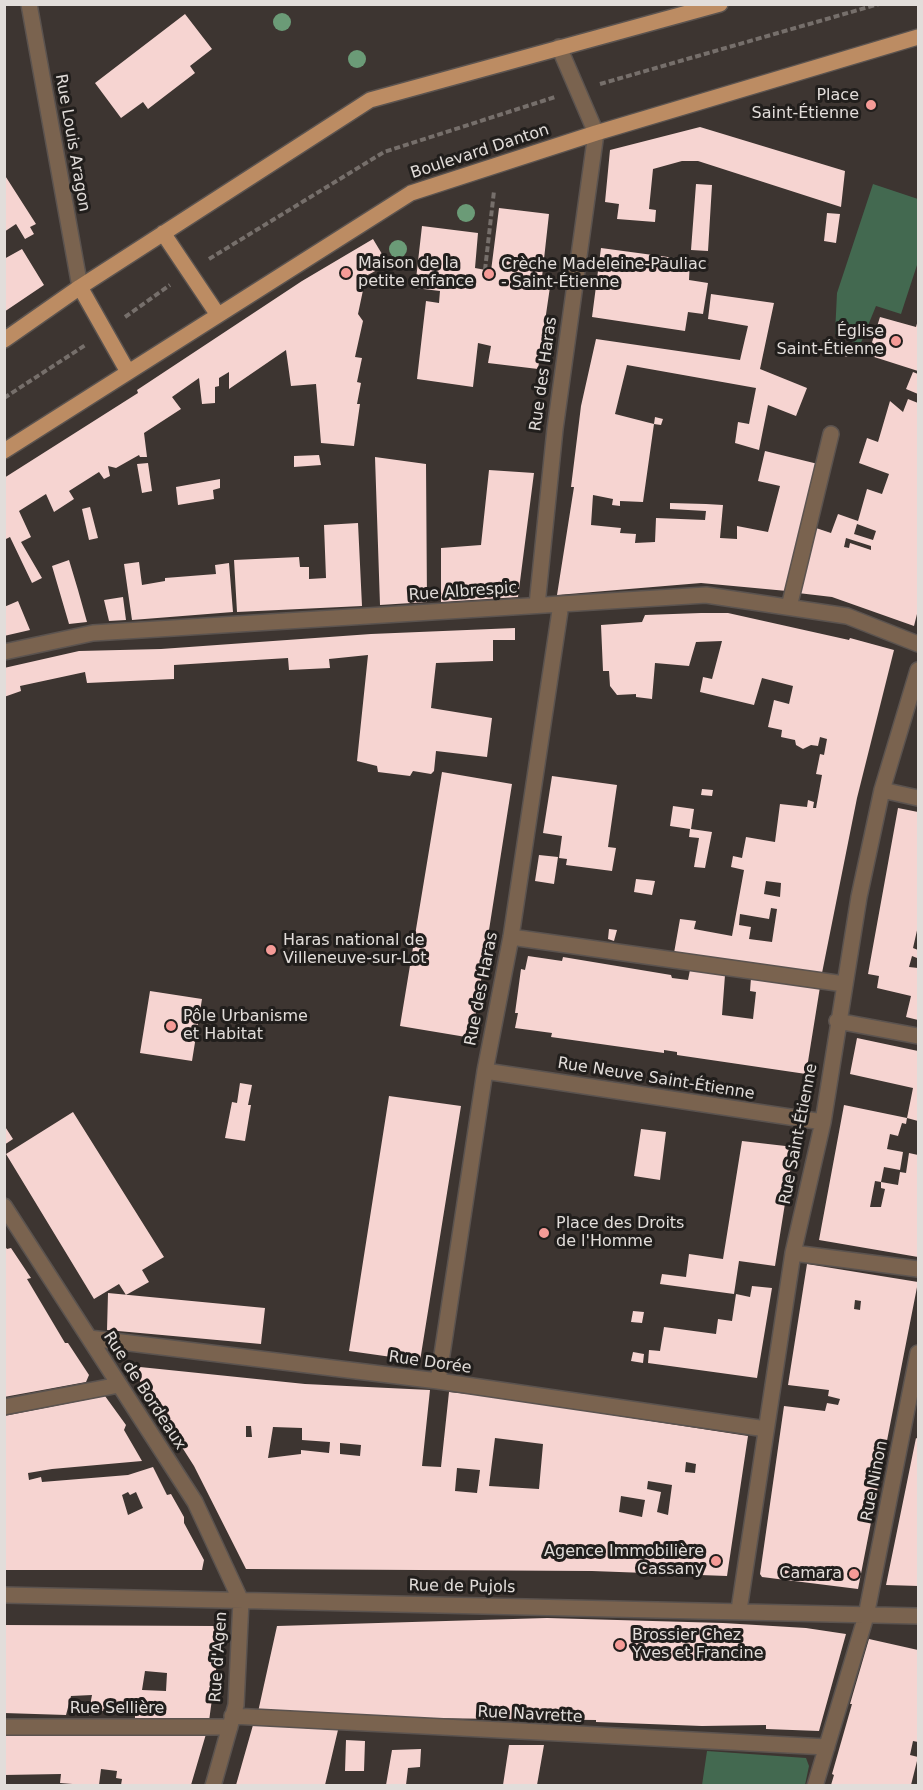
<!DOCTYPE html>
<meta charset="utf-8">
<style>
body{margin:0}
#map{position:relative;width:923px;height:1790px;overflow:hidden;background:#3d3531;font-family:"DejaVu Sans",sans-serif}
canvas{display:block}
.frame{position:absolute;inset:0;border:6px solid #e2ddda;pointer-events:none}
</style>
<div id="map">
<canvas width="923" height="1790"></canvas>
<div class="frame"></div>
</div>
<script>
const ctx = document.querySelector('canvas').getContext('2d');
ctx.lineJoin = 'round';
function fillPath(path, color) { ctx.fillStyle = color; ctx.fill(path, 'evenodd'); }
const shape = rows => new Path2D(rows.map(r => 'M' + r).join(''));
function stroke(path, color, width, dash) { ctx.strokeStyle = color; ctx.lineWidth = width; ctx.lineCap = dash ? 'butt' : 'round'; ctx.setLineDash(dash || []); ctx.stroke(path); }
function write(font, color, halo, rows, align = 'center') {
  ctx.font = font + ' "DejaVu Sans",sans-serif'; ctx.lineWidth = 6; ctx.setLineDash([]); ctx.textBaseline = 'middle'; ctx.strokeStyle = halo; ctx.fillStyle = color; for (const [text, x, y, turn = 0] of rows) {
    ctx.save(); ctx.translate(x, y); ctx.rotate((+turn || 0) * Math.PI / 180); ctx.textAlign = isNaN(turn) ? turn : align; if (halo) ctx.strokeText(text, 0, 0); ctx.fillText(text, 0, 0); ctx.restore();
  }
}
fillPath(shape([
 [873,184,918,199,918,262,901,314,876,306,860,345,835,334,837,293],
 [707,1751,806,1758,809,1766,805,1785,702,1785]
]), '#436950');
fillPath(shape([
 [185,14,212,49,190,66,195,73,148,109,143,102,121,118,95,83],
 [700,127,845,171,841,207,698,161,682,161,653,169,649,209,656,210,655,222,617,219,619,204,605,202,610,150],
 [4,174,36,224,30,227,34,234,25,239,16,224,4,232],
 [696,184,712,185,708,251,691,250],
 [499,208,549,214,541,286,550,287,538,369,488,363,491,346,478,343,473,387,417,379,426,301,439,303,440,291,415,288,422,226,478,233,475,268,491,271],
 [827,213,840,214,836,243,824,241],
 [373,239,388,264,366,276,358,314,363,321,355,357,362,358,357,382,361,383,357,404,360,404,354,446,321,443,316,384,291,386,286,350,229,389,229,372,219,378,219,386,215,387,215,403,202,404,199,378,172,397,181,409,144,433,147,457,140,457,139,455,116,468,108,466,110,476,104,479,99,472,69,491,74,499,54,512,46,494,19,511,31,537,21,542,42,578,32,583,10,537,4,540,4,478,138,393,137,390,302,281],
 [601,248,690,260,689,280,708,283,703,314,688,312,685,331,592,317],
 [22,249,44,285,4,312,4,259],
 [711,294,774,303,760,369,807,388,796,416,768,405,759,450,735,443,738,422,749,424,756,388,627,365,615,414,654,424,643,502,620,501,620,506,612,505,613,499,593,495,591,525,621,528,620,533,636,534,635,543,655,542,656,518,705,520,706,511,670,509,670,503,706,504,723,505,720,538,737,539,737,526,768,532,780,486,758,481,765,451,818,464,787,591,701,583,557,595,574,487,571,487,581,406,596,339,740,360,748,326,708,319],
 [880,317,916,327,918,320,918,371,868,355],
 [843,346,850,349,847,357,840,354],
 [913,372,918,374,918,394,906,389],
 [908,399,918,403,918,610,914,626,832,597,798,593,816,528,831,533,838,514,858,521,867,489,882,494,889,474,859,463,867,438,878,442,890,401,903,412],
 [857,524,876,531,873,540,854,534],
 [846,538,871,546,871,550,850,543,849,548,844,547],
 [655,417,663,419,661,425,654,424],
 [319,455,321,465,294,467,294,456],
 [375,457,426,464,427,602,380,605],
 [148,463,152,491,142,493,137,464],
 [489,470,534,473,518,597,441,602,441,548,481,545],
 [220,479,220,488,213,490,214,499,178,505,176,487],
 [90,507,98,538,89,540,82,509],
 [358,523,362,606,237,612,234,560,299,557,300,567,309,567,309,579,326,578,324,525],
 [69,560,78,590,87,622,69,624,52,566],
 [139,562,142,585,165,581,165,578,216,574,215,565,229,563,233,612,132,620,124,564],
 [123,597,126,620,109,621,104,600],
 [18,601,30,630,4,636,4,607],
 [701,613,728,613,849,640,850,638,894,650,857,798,822,973,674,953,680,919,696,921,694,929,732,936,744,870,731,867,733,856,742,858,746,837,775,842,780,804,807,807,808,800,814,802,813,808,816,808,822,775,816,774,820,754,824,755,827,739,820,737,818,746,811,745,803,749,796,745,795,740,781,737,782,730,768,727,774,700,789,704,793,686,762,678,754,705,700,692,703,677,712,679,722,641,696,642,689,666,655,663,652,699,636,697,636,694,617,695,610,686,609,671,603,671,601,625,642,622,645,615],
 [766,881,781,883,780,897,764,894],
 [771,908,777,909,772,942,749,939,751,927,739,925,740,914,769,919],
 [515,628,515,640,493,640,493,661,436,663,431,708,492,718,487,757,436,751,434,771,431,774,413,771,410,776,378,772,377,766,357,761,368,655,329,659,330,668,289,670,288,658,174,665,174,679,87,683,85,672,20,686,21,691,4,697,4,668,79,651,161,649,371,634],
 [442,772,512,784,472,1038,400,1026],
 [552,776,617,785,608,847,616,848,612,871,566,865,567,859,559,858,562,836,543,833],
 [702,789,713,790,712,796,701,795],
 [673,806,694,809,691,829,712,832,705,868,694,867,699,838,689,837,690,829,670,826],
 [898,808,918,812,918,926,913,948,918,950,918,952,917,958,912,956,909,967,918,968,918,1020,906,1017,911,996,877,988,879,976,868,974],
 [539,855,558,857,554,884,535,881],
 [636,879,655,881,652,895,634,892],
 [609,929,617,930,614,941,608,939],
 [528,956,562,961,563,957,671,975,672,978,688,980,690,970,725,975,722,1015,753,1019,756,992,750,991,751,978,820,987,806,1074,677,1055,677,1052,664,1050,664,1053,551,1037,552,1033,515,1028,518,1013,515,1013,521,969,525,970],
 [150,991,202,999,192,1061,140,1053],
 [857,1038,918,1051,918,1121,907,1118,913,1088,850,1074],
 [240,1083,252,1085,248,1105,251,1105,245,1141,225,1138,232,1102,237,1103],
 [389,1096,461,1106,420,1361,349,1351],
 [844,1105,907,1118,906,1124,902,1123,898,1136,890,1134,887,1149,903,1152,900,1170,884,1167,881,1182,875,1181,870,1207,881,1207,885,1189,881,1188,881,1182,898,1185,900,1172,906,1173,909,1153,918,1155,918,1257,819,1240],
 [73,1112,164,1257,142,1270,149,1282,126,1295,119,1284,94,1299,6,1154],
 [4,1125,13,1139,4,1145],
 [641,1129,666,1132,660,1180,634,1176],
 [742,1141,794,1147,775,1266,739,1261,734,1294,660,1284,662,1274,686,1277,689,1254,723,1259],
 [4,1245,7,1249,11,1248,31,1278,27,1279,65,1343,68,1343,89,1375,86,1382,4,1397],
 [807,1264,918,1282,858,1589,762,1577,760,1574,784,1406,825,1411,827,1403,838,1405,840,1399,828,1396,829,1390,788,1385],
 [855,1300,861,1301,860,1310,854,1309],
 [752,1286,772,1288,757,1378,648,1363,649,1350,660,1351,664,1327,716,1334,718,1319,732,1321,736,1294,750,1297],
 [108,1293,265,1308,261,1344,107,1330],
 [633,1311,644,1312,642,1323,631,1322],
 [633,1352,644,1354,643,1363,631,1361],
 [140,1367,305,1384,430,1390,422,1466,441,1467,449,1392,489,1396,748,1436,727,1576,592,1571,246,1569,194,1466,136,1375],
 [246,1426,251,1426,252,1437,246,1437],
 [273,1427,302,1428,302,1440,330,1442,329,1453,301,1450,301,1454,268,1458],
 [495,1438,543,1444,539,1489,489,1486],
 [340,1443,361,1445,360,1456,340,1454],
 [686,1462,696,1464,695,1473,685,1472],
 [457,1468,480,1470,477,1493,455,1491],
 [648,1481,672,1485,668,1515,657,1512,661,1492,647,1489],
 [621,1496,645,1500,642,1517,619,1512],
 [105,1396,126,1425,124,1430,142,1461,52,1469,28,1473,29,1480,41,1477,42,1482,128,1475,153,1467,167,1495,171,1494,184,1517,184,1523,204,1560,202,1570,4,1570,4,1416],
 [128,1492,130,1495,136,1492,143,1508,128,1515,122,1495],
 [916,1438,918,1439,918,1586,886,1585],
 [547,1618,723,1623,806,1628,846,1634,819,1731,766,1729,766,1725,702,1726,596,1722,596,1720,420,1718,258,1712,277,1626],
 [4,1625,214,1626,221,1633,209,1721,135,1718,135,1713,91,1710,90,1716,88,1716,92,1695,71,1696,66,1715,4,1713],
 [145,1671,167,1673,166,1691,142,1690],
 [869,1639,918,1650,918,1742,913,1741,910,1755,918,1757,911,1785,831,1785,834,1775,832,1774,852,1704,850,1704],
 [253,1725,338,1730,325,1785,236,1785],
 [4,1730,206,1734,191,1785,121,1785,122,1779,116,1778,117,1771,101,1769,99,1785,85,1785,60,1783,61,1774,4,1775],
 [346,1740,365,1741,364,1771,345,1771],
 [509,1745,544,1745,537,1785,503,1785],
 [421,1749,420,1767,408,1768,406,1785,386,1785,392,1750]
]), '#f6d4d1');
const minor = shape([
 [29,4,80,287],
 [537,605,555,429,596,133,559,47],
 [789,607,831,434],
 [4,652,93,633,706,595,847,616,918,644],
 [882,790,918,798],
 [511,937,844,984],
 [837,1021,918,1036],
 [485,1071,823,1122],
 [4,1206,195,1502,241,1601,236,1705,213,1786],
 [793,1253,918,1269],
 [89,1338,438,1381,766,1429],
 [438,1381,485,1071,511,937,561,604],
 [4,1407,119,1385],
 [4,1595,918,1616],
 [739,1610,793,1253,823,1122,859,897,882,790,918,670],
 [232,1716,827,1747],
 [4,1727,230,1727],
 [815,1786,866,1616,918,1353]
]);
const major = shape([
 [163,233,218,315],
 [80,287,128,372],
 [4,340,80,287,370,100,720,4],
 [4,451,411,193,596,133,918,37]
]);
stroke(minor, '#5b534f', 18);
stroke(major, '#5b534f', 18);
stroke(shape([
 [600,84,879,4],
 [209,259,384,152,555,97],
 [485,270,494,191],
 [125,317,170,285],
 [4,398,87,344]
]), '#766f6b', 4, [6, 3]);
stroke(minor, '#7a634f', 15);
stroke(major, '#bc8c63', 15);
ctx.fillStyle = '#6b9b77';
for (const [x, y] of [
 [282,22],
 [357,59],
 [466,213],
 [398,249]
]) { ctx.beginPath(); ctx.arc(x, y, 9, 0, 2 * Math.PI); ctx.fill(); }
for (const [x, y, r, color] of [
 [871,105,6,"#f59b97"],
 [346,273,6,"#f59b97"],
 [489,274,6,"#f59b97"],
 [896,341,6,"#f59b97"],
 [271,950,6,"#f59b97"],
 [171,1026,6,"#f59b97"],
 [544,1233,6,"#f59b97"],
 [716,1561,6,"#f59b97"],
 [854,1574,6,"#f59b97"],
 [620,1645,6,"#f59b97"]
]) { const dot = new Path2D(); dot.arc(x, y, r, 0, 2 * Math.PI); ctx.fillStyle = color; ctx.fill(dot); stroke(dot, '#211e1c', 2); }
write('16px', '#e2ddda', '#211e1c', [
 ["Place",859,96,"right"],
 ["Saint-Étienne",859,114,"right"],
 ["Maison de la",358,264],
 ["petite enfance",358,282],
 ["Crèche Madeleine-Pauliac",501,265],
 ["- Saint-Étienne",501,283],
 ["Église",884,332,"right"],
 ["Saint-Étienne",884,350,"right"],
 ["Haras national de",283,941],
 ["Villeneuve-sur-Lot",283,959],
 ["Pôle Urbanisme",183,1017],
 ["et Habitat",183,1035],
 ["Place des Droits",556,1224],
 ["de l'Homme",556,1242],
 ["Agence Immobilière",704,1552,"right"],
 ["Cassany",704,1570,"right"],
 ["Camara",842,1574,"right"],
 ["Brossier Chez",632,1636],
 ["Yves et Francine",632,1654]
], 'left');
write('16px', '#e2ddda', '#211e1c', [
 ["Rue Louis Aragon",72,143,80],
 ["Boulevard Danton",480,152,-18],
 ["Rue des Haras",544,374,-82],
 ["Rue Albrespic",463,592,-4],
 ["Rue des Haras",482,989,-79],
 ["Rue Neuve Saint-Étienne",656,1079,9],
 ["Rue Saint-Étienne",799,1134,-79],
 ["Rue Dorée",430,1363,8],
 ["Rue de Bordeaux",144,1391,57],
 ["Rue Ninon",875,1481,-79],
 ["Rue de Pujols",462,1587,1],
 ["Rue d'Agen",219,1657,-86],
 ["Rue Sellière",117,1709],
 ["Rue Navrette",530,1715,3]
]);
</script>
